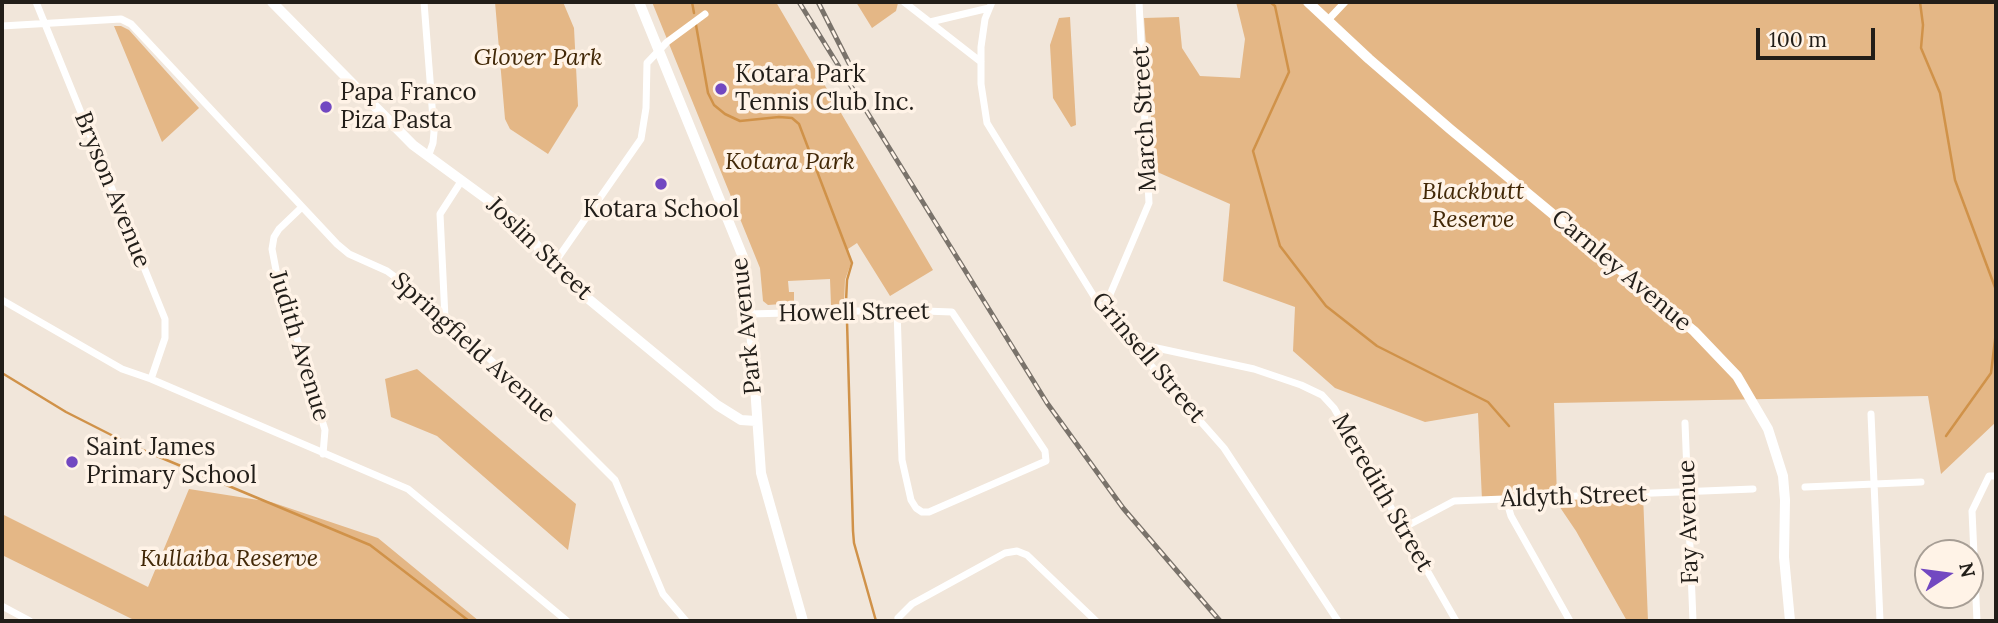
<!DOCTYPE html>
<style>
body{margin:0}
#map{position:relative;width:1998px;height:623px;overflow:hidden;background:#f1e6da;font-family:Lora,serif}
canvas{display:block}
.frame{position:absolute;inset:0;border:4px solid #221e19;pointer-events:none}
.north{position:absolute;left:1914px;top:539px;width:70px;height:70px;box-sizing:border-box;background:#fff3e7;border:2px solid #a79e95;border-radius:50%;rotate:77deg;font-size:19px;font-weight:700;line-height:28px;text-align:center;color:#221e19}
.north::after{content:'';display:block;margin:auto;width:24px;height:32px;background:#7248c1;clip-path:polygon(50% 0,100% 100%,50% 72%,0 100%)}
.scale{position:absolute;left:1756px;top:28px;width:119px;height:32px;box-sizing:border-box;border:4px solid #221e19;border-top:0;padding-left:9px;font-size:21px;line-height:24px;white-space:nowrap;color:#221e19;-webkit-text-stroke:5px #fff3e7;paint-order:stroke}
</style>
<div id="map">
<canvas width="1998" height="623"></canvas>
<div class="frame"></div>
<div class="north">N</div>
<div class="scale">100 m</div>
</div>
<script>
const ctx = document.querySelector('canvas').getContext('2d');
ctx.lineJoin = 'round';
function fillPath(path, color) { ctx.fillStyle = color; ctx.fill(path, 'evenodd'); }
const shape = rows => new Path2D(rows.map(r => 'M' + r).join(''));
function stroke(path, color, width, dash) { ctx.strokeStyle = color; ctx.lineWidth = width; ctx.lineCap = dash ? 'butt' : 'round'; ctx.setLineDash(dash || []); ctx.stroke(path); }
function write(font, color, halo, rows, align = 'center') {
  ctx.font = font + ' Lora,serif'; ctx.lineWidth = 7; ctx.setLineDash([]); ctx.textBaseline = 'middle'; ctx.strokeStyle = halo; ctx.fillStyle = color; for (const [text, x, y, turn = 0] of rows) {
    ctx.save(); ctx.translate(x, y); ctx.rotate((+turn || 0) * Math.PI / 180); ctx.textAlign = isNaN(turn) ? turn : align; if (halo) ctx.strokeText(text, 0, 0); ctx.fillText(text, 0, 0); ctx.restore();
  }
}
fillPath(shape([
 [495,2,563,2,574,28,578,106,548,154,510,129,505,119],
 [652,2,776,2,933,270,890,296,857,243,848,249,851,263,845,280,844,304,831,305,830,279,788,281,789,292,794,292,794,303,768,305,763,301,760,268],
 [856,2,897,2,898,3,896,11,872,28],
 [1236,2,1996,2,1996,422,1941,474,1928,396,1554,403,1557,497,1643,494,1648,621,1627,621,1576,531,1553,497,1482,500,1478,413,1425,422,1335,388,1293,351,1295,307,1223,281,1230,204,1155,171,1144,18,1179,17,1182,48,1200,76,1240,78,1245,39],
 [1070,17,1076,125,1071,127,1053,98,1050,45,1059,18],
 [114,26,121,26,129,30,199,108,162,142],
 [417,369,576,504,568,550,437,436,391,417,385,379],
 [189,489,271,502,378,538,479,621,136,621,2,555,2,514,148,587]
]), '#e4b786');
stroke(shape([
 [692,2,694,13],
 [1270,2,1275,6,1289,72,1253,151,1280,246,1326,306,1377,346,1488,402,1509,426],
 [1920,2,1923,25,1921,48,1940,93,1955,180,1996,290],
 [696,25,708,93,714,105,725,114,740,121,779,117,792,118,799,124,852,263,847,280,846,302],
 [847,321,853,531,854,543,876,621],
 [2,373,66,412,133,446,370,545,469,621],
 [1946,436,1991,373,1996,332]
]), '#d09249', 2.5);
stroke(shape([
 [36,2,165,319,165,338,151,379],
 [424,2,434,132,433,143,428,157],
 [904,2,981,62],
 [992,2,985,19,981,47,981,84,987,123,1103,311,1224,448,1338,621],
 [1327,21,1345,2],
 [930,22,989,8],
 [2,26,121,19,131,24,337,244,349,254,387,271,425,299,549,414,615,480,663,594,686,621],
 [302,207,279,229,274,237,272,249,276,270,325,430,323,454],
 [553,265,641,139,646,108,647,63,667,42,705,14],
 [2,300,122,369,151,379,408,489,567,621],
 [1103,311,1149,203,1139,2],
 [750,314,897,310,952,312,1045,451,1046,461,929,512,922,512,916,508,911,500,902,460,897,310],
 [445,318,440,214,462,180],
 [1129,342,1254,369,1301,385,1322,395,1334,408,1456,621],
 [1871,414,1880,621],
 [1685,423,1693,621],
 [1805,487,1921,482],
 [1506,499,1511,516,1570,621],
 [1403,528,1454,501,1753,489],
 [2,606,30,621],
 [898,618,912,604,1005,553,1017,551,1027,555,1096,621],
 [1977,621,1972,511,1989,476,1996,476]
]), '#fff', 7);
stroke(shape([
 [272,2,413,145,514,219,568,282,717,405,741,420,756,421],
 [639,2,743,257,750,314,761,473,803,621],
 [1308,2,1369,59,1450,129,1694,331,1737,376,1768,429,1783,476,1785,500,1784,557,1790,621]
]), '#fff', 10);
const rail = shape([
 [799,2,1047,403,1123,508,1220,621],
 [818,2,857,79]
]);
stroke(rail, '#7a736b', 5);
stroke(rail, '#fff3e7', 2.5, [8]);
for (const [x, y, r, color] of [
 [721,89,7,"#7248c1"],
 [326,107,7,"#7248c1"],
 [661,184,7,"#7248c1"],
 [72,462,7,"#7248c1"]
]) { const dot = new Path2D(); dot.arc(x, y, r, 0, 2 * Math.PI); ctx.fillStyle = color; ctx.fill(dot); stroke(dot, '#fff3e7', 2.5); }
write('italic 24px', '#422807', '#fff3e7', [
 ["Glover Park",538,58],
 ["Kotara Park",790,162],
 ["Blackbutt",1473,192],
 ["Reserve",1473,220],
 ["Kullaiba Reserve",229,559]
]);
write('24px', '#221e19', '#fff3e7', [
 ["Kotara Park",735,75],
 ["Tennis Club Inc.",735,103],
 ["Papa Franco",340,93],
 ["Piza Pasta",340,121],
 ["Kotara School",661,210,"center"],
 ["Saint James",86,448],
 ["Primary School",86,476]
], 'left');
write('24px', '#221e19', '#fff3e7', [
 ["March Street",1145,119,-93],
 ["Bryson Avenue",112,190,68],
 ["Joslin Street",539,249,44],
 ["Carnley Avenue",1621,271,40],
 ["Howell Street",854,313,-1],
 ["Park Avenue",747,326,-96],
 ["Judith Avenue",299,346,73],
 ["Springfield Avenue",473,348,42],
 ["Grinsell Street",1148,358,50],
 ["Meredith Street",1382,493,60],
 ["Aldyth Street",1574,497,-2],
 ["Fay Avenue",1689,522,-92]
]);
</script>
